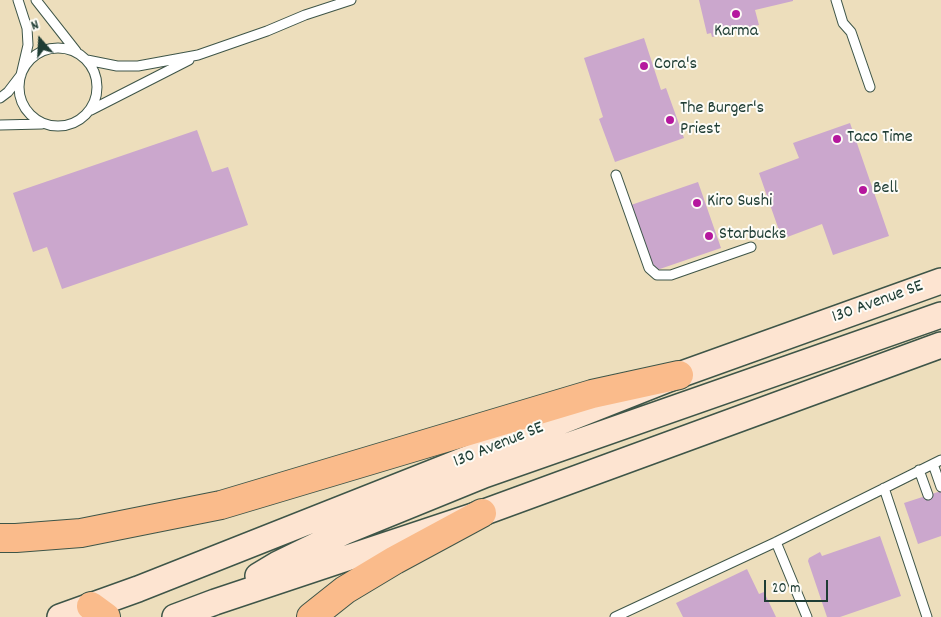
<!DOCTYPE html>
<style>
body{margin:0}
#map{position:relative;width:941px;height:617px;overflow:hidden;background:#eddebc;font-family:Dekko,sans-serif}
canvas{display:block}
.north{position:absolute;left:15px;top:15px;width:50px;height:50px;-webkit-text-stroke:4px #fdfcf7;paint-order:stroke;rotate:341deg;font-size:14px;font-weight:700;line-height:20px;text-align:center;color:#1f3d34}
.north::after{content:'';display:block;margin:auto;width:18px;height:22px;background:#1f3d34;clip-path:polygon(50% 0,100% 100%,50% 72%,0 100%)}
.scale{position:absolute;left:764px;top:580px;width:64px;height:22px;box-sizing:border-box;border:2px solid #1f3d34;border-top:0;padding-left:6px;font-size:15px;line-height:18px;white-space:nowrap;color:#1f3d34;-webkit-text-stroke:4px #fdfcf7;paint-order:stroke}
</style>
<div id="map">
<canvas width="941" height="617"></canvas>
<div class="north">N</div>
<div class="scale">20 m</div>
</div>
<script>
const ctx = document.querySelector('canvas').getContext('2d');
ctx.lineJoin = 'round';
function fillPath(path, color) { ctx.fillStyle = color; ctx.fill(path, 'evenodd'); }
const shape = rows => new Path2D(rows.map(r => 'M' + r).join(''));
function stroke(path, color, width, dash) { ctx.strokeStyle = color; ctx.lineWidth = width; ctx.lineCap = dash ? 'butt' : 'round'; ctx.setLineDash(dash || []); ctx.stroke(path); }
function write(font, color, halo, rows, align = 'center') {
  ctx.font = font + ' Dekko,sans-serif'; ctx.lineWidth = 4; ctx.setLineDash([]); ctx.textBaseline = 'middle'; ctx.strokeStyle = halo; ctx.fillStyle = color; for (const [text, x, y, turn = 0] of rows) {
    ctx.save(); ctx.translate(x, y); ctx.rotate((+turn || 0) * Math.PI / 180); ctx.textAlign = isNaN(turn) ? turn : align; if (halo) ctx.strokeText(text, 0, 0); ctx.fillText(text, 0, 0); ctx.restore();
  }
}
fillPath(shape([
 [699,0,793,0,793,1,755,10,759,25,712,37,711,33,707,34],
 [644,38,661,90,666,88,684,138,615,162,599,119,603,117,584,58],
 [850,123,889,236,833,255,822,224,782,239,759,173,799,158,793,143],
 [197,130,212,172,228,167,248,225,62,289,47,247,33,252,13,193],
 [698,182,721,248,654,271,631,205],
 [941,491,941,536,918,544,904,503],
 [880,536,901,596,840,617,827,617,808,561,809,558,820,552,822,556],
 [747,569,759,594,764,592,776,617,683,617,676,603]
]), '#cba7cd');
const lane = shape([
 [36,0,76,51],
 [836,0,843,23,851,32,870,87],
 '19 87a39 39 0 1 1 78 0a39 39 0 1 1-78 0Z',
 [87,60,117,66,138,66,198,55,267,31,305,15,351,0],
 [0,98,8,92,21,75,28,45,27,28,18,0],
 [91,110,189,60],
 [0,125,42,124],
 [616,175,649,268,657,275,671,275,751,247],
 [933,464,941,487],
 [919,470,928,495],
 [884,488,927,617],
 [776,542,807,617],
 [615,617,776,542,941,460]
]);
const secondary = shape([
 [258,576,278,564,344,532,484,475,941,315],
 [60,617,138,589,679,375,941,281],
 [175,617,215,602,482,513,941,345]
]);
const highway = shape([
 [0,538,16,538,81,533,221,505,592,394,679,375],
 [91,606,106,617],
 [311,617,345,590,395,560,482,513]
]);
stroke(lane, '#3e5548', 11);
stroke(secondary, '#3e5548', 28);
stroke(highway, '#3e5548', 30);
stroke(lane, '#fff', 9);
stroke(secondary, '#fde4d1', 25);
stroke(highway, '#fabb8b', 28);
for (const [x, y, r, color] of [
 [736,14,5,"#b5179e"],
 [644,66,5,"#b5179e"],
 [670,120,5,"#b5179e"],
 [837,139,5,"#b5179e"],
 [863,190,5,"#b5179e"],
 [697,203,5,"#b5179e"],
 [709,236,5,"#b5179e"]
]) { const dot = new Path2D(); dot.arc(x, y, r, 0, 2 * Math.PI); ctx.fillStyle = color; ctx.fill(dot); stroke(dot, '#fdfcf7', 2); }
write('18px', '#1f3d34', '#fdfcf7', [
 ["Karma",736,33,"center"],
 ["Cora's",654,66],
 ["The Burger's",680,110],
 ["Priest",680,131],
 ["Taco Time",847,139],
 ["Bell",873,190],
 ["Kiro Sushi",707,203],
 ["Starbucks",719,236]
], 'left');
write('18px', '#1f3d34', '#fdfcf7', [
 ["130 Avenue SE",878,303,-20],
 ["130 Avenue SE",499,446,-22]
]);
</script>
